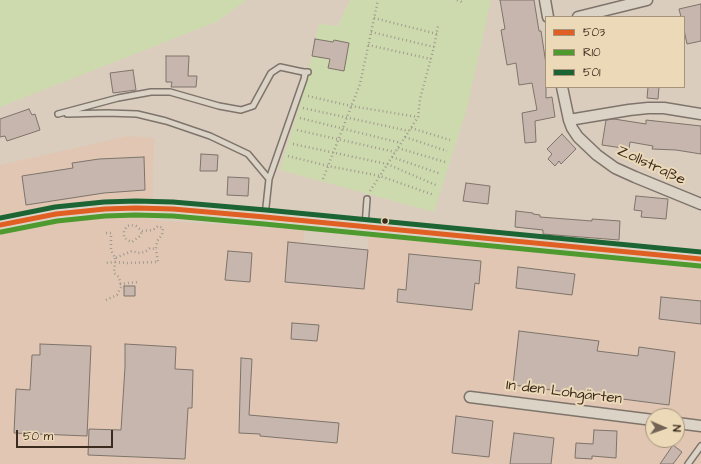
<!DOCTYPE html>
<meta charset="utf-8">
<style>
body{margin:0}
#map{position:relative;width:701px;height:464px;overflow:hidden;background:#dbcdbe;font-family:"Architects Daughter",sans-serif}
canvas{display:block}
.legend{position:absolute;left:545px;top:16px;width:140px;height:72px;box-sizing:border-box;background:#ebd9b7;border:1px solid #a5937a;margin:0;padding:5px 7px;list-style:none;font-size:12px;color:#3b2a1e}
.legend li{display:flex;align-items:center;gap:8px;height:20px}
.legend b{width:20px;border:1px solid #a5937a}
.north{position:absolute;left:645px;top:408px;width:40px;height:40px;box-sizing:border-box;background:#ebd9b7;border:1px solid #a5937a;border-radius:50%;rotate:92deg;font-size:11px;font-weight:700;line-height:16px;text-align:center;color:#3b2a1e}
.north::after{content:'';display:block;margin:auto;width:14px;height:18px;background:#736356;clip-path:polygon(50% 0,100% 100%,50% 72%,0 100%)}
.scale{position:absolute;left:16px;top:430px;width:97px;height:18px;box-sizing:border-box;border:2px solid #3b2a1e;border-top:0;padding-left:5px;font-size:12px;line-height:14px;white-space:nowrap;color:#3b2a1e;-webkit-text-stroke:3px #ebd9b7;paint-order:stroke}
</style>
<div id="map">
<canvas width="701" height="464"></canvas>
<ul class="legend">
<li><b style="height:5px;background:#e05f22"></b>503</li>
<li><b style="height:5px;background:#4e9a2e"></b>R10</li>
<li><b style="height:5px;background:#1c6434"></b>501</li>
</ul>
<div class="north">N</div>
<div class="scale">50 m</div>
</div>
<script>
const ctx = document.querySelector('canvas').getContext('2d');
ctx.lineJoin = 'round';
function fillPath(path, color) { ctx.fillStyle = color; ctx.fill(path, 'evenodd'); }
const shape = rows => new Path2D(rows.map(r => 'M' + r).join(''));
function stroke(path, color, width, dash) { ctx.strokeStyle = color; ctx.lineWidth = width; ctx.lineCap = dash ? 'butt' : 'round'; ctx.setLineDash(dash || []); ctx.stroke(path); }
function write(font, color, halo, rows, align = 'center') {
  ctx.font = font + ' "Architects Daughter",sans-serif'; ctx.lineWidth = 4; ctx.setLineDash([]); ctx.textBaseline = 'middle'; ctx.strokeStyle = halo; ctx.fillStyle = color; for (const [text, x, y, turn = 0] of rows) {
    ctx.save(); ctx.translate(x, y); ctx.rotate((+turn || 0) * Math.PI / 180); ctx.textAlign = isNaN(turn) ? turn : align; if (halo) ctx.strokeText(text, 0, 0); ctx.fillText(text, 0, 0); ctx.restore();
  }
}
fillPath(shape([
 [128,136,154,138,152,220,304,230,303,244,367,250,369,236,701,269,701,464,0,464,0,165],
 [653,416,677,416,677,440,653,440]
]), '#e0c6b3');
fillPath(shape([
 [0,0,247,0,216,22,0,107],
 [350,0,491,0,467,108,434,212,280,170,307,81,308,72,319,24,338,26]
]), '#cddaad');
const building = shape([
 [500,0,534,0,539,31,541,31,546,64,546,98,552,97,555,117,535,121,536,142,525,143,522,113,537,110,532,83,519,85,516,63,507,65,501,30,505,29,500,0],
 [701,4,701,41,687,44,684,30,684,17,681,17,679,9,701,4],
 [315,39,333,42,334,40,349,43,344,71,328,68,330,59,312,56,315,39],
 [166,56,189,56,188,76,197,76,196,87,171,87,172,82,166,82,166,56],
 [133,70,136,90,113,93,110,73,133,70],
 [648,87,659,87,658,99,647,98,648,87],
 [29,109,32,115,35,114,40,130,7,141,5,136,0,137,0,119,29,109],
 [614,119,646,124,646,120,701,126,701,154,676,150,652,149,653,146,630,142,629,149,602,145,606,120,614,119],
 [562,134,576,149,561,164,559,161,555,166,548,159,552,154,547,149,562,134],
 [201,154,218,155,217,171,200,171,201,154],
 [144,157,145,190,104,193,26,205,22,176,73,168,72,163,99,159,144,157],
 [228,177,249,178,248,196,227,195,228,177],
 [466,183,490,186,488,204,463,201,466,183],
 [636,196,668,199,666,219,641,217,642,211,634,210,636,196],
 [516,211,533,213,533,214,540,215,540,217,592,221,592,219,620,221,619,240,543,234,543,230,515,227,516,211],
 [288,242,368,250,364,289,285,282,288,242],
 [228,251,252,253,250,282,225,280,228,251],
 [409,254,481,261,479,284,475,283,472,310,397,302,398,289,406,290,409,254],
 [518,267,575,274,572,295,516,288,518,267],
 [124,286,135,286,135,296,124,296,124,286],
 [661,297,701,301,701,324,659,319,661,297],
 [292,323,319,325,317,341,291,339,292,323],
 [519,331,599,341,597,351,638,356,639,347,675,352,669,405,513,385,519,331],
 [40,344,91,346,87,436,14,433,16,389,30,390,32,355,40,355,40,344],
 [125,344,176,347,175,369,193,370,192,408,188,408,185,459,88,455,89,429,121,430,125,367,125,344],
 [241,358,252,359,249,415,339,423,337,443,260,436,260,434,239,433,241,358],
 [456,416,493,421,489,457,452,453,456,416],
 [594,430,617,431,616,458,592,456,592,459,575,458,576,443,593,444,594,430],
 [514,433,554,438,551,464,510,464,514,433],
 [673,445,682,452,673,464,660,464,673,445]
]);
fillPath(building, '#c7b6ad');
stroke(building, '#7e746b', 1);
const lane = shape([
 [58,114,118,98,151,92,170,92,219,106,241,110,253,106,271,73,280,67,303,72,308,72],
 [67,114,107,113,137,114,166,121,210,136,248,154,269,179],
 [265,216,269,179,304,79,305,74,303,72],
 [365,226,367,199],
 [688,464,701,446]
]);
const street = shape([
 [545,0,548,17],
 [578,17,647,0],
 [562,87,569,120,572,128,578,137,597,155,615,168,635,177,701,204],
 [569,120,629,110,648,108,664,108,701,114],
 [470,397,653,420],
 [677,423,701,426]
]);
const secondary = shape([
 [0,225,56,214,105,209,136,208,173,209,265,217,701,259]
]);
stroke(lane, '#7e746b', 8);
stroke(street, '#7e746b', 13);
stroke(secondary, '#7e746b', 17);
stroke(shape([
 [457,0,464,3],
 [374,18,437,34],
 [371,32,434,47],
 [368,45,431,59],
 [308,96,351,106,418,117],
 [303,108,409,131],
 [300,118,401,143],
 [411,128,450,140],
 [297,130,395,152],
 [405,137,447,151],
 [293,144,387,164,438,186],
 [398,148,445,162],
 [288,156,328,166,380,176,434,195],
 [392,157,441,174],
 [323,179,360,84,378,0],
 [370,191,418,117,420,99,434,47,438,26],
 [106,233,111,233,111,250,115,258,132,251,138,253,145,252,150,248,156,249,157,241,162,235,163,228,158,226,153,230,142,231,136,226,131,225,127,226,124,231,124,237,127,240,132,242,140,236,142,231],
 [115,258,115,262,128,263,158,262,156,249],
 [120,284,138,282],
 [106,300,117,295,121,287,119,277,114,273,115,262,106,263]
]), '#a19a90', 2.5, [1, 3]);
stroke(lane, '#dad3c6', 5);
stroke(street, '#dad3c6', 10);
stroke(secondary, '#dad3c6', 14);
stroke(shape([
 [0,225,56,214,105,209,136,208,173,209,265,217,701,259]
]), '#e05f22', 5);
stroke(shape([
 [1,232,57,221,105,216,136,215,173,216,264,224,700,266]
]), '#4e9a2e', 5);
stroke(shape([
 [0,218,55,207,104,202,136,201,173,202,266,210,701,252]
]), '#1c6434', 5);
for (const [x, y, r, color] of [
 [385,221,3.5,"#3b2a1e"]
]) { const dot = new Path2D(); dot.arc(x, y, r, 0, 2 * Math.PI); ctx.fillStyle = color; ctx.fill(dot); stroke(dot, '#ebd9b7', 1.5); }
write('15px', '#3b2a1e', '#ebd9b7', [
 ["Zollstraße",651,166,25],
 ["In den Lohgärten",564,393,7]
]);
</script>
